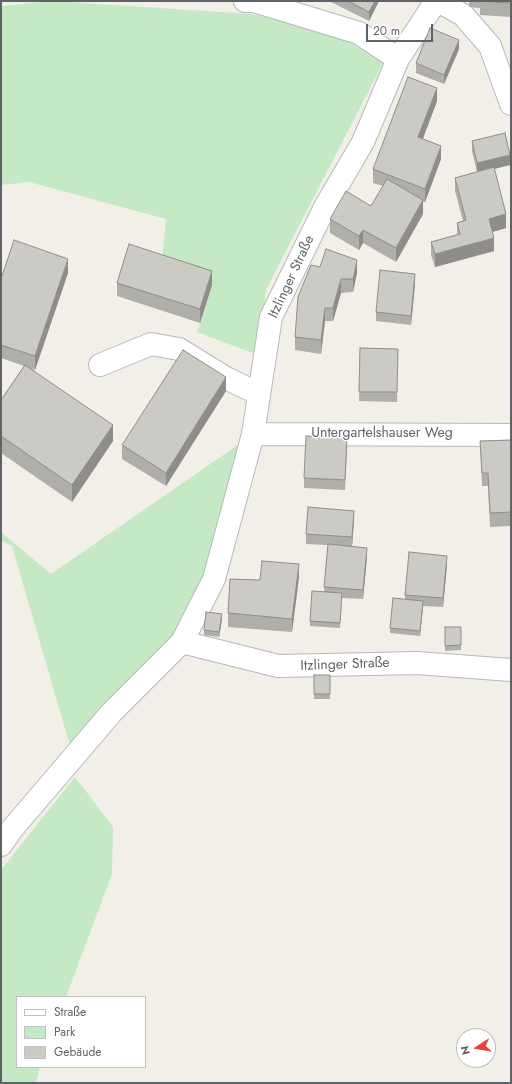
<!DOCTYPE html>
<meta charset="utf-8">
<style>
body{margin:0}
#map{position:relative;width:512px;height:1084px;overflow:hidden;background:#f1efe8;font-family:Jost,sans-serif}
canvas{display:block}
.frame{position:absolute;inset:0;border:2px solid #5f6368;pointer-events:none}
.legend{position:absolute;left:16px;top:996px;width:130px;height:72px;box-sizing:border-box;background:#fff;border:1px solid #bfc1c3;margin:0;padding:5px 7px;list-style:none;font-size:12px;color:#5f6368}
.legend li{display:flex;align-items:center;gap:8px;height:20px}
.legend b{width:20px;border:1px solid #bfc1c3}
.north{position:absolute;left:456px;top:1028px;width:40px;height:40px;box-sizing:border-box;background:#fff;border:1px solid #bfc1c3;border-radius:50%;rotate:258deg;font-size:11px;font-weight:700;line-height:16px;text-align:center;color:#5f6368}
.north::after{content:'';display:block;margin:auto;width:14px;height:18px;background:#ea4335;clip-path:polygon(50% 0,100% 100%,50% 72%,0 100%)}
.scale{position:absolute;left:366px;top:24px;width:67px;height:18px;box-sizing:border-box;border:2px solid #5f6368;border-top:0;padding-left:5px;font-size:12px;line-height:14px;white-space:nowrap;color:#5f6368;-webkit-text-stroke:3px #fff;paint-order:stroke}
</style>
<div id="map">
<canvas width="512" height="1084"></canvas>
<div class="frame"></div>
<ul class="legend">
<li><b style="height:5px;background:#fff"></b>Straße</li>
<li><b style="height:11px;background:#c5e8c5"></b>Park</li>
<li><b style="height:11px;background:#cccac5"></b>Gebäude</li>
</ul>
<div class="north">N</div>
<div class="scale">20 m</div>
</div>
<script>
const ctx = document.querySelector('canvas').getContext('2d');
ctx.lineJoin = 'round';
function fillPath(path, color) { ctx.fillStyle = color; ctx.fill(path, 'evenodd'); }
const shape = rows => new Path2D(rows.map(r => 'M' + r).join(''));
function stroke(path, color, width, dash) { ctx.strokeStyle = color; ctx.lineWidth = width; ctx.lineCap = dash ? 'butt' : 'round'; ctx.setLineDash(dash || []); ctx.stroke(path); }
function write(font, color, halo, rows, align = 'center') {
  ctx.font = font + ' Jost,sans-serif'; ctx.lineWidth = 3; ctx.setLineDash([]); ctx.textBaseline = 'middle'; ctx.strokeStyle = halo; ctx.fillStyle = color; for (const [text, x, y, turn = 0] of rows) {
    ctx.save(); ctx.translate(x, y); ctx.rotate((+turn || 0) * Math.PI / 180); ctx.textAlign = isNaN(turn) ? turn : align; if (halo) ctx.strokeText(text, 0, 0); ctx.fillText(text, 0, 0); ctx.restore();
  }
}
fillPath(shape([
 [51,1,252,14,352,36,384,61,266,290,258,355,197,332,212,285,162,262,166,219,29,182,1,185,1,6],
 [245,440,210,611,73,756,12,546,1,540,1,532,51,574],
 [75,777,113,827,112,874,66,997,17,997,17,1067,40,1067,36,1083,1,1083,1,870]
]), '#c5e8c5');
const minor = shape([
 [245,1,254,1,359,33,398,59],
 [438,1,463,15,490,46,511,104],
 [100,365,151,344,179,349,226,378,259,394],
 [253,434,511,435],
 [182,642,278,666,417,663,511,670],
 [1,845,12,829,112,712,182,642,214,579,253,434,271,317,325,207,363,142,398,59,436,1]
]);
stroke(minor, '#b5b8bc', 24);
stroke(minor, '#fff', 22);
fillPath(shape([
 [329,1,379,1,369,21],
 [469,1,511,1,511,17,480,15,480,8,469,7],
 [459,49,444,84,416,73,416,63],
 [437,101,423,139,441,159,425,202,423,202,423,214,396,262,363,243,359,250,330,233,330,219,371,206,383,186,373,183,373,169],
 [472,141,510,165,494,169,506,228,492,232,494,251,435,267,431,255,431,242,457,235,457,223,463,221,455,191,455,178,477,172,472,151],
 [68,273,35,370,32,369,113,441,72,502,1,453,1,400,24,366,1,358,1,279],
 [357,273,353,292,341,293,333,321,325,321,321,354,295,350,295,337,298,297],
 [117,283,212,285,200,323,117,296],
 [415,284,411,325,376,321,376,312],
 [360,348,398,349,397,402,359,401],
 [226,391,166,486,122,459,122,445],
 [511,440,511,526,490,527,488,486,482,486,480,441],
 [347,447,345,490,304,488,304,478],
 [354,520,352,546,367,557,363,599,342,598,340,628,310,626,310,621,324,592,328,545,306,544,306,534],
 [447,565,443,607,423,606,420,636,390,633,390,628,405,599,405,595],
 [299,577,292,632,228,627,228,613],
 [222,619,219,637,204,635,204,630],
 [445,627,461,627,461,650,445,651],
 [314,675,330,675,330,699,314,699]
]), '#afaea9');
fillPath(shape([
 [375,1,379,1,369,21,369,12],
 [459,40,459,49,444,84,444,75],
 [437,88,437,101,418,151,418,137],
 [441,146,441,159,425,202,425,189],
 [510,155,510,165,477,173,477,163],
 [423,200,423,214,396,262,396,248],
 [506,214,506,228,489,233,489,219],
 [363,230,363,243,359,250,359,236],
 [494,238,494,251,435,267,435,254],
 [68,259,68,273,35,370,35,356],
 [357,260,357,273,353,292,353,279],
 [212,271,212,285,200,323,200,309],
 [415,274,415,284,411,325,411,316],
 [341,279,341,293,333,321,333,308],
 [325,308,325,321,321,354,321,340],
 [226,377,226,391,166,486,166,473],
 [113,425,113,441,72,502,72,485],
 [2,480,2,494,1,495,1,481],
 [354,511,354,520,352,547,352,537],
 [367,548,367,557,363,599,363,590],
 [447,556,447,565,443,607,443,598],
 [299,564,299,577,292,632,292,619],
 [423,601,423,606,420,636,420,631],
 [222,614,222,619,219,637,219,632]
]), '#8f8d8a');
const building = shape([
 [348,1,375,1,369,12,348,1],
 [480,1,511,1,511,3,480,1],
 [430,28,459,40,444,75,416,63,430,28],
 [408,77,437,88,418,137,441,146,425,189,373,169,408,77],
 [505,133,510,155,477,163,472,141,505,133],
 [494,167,506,214,489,219,494,238,435,254,431,242,460,234,457,223,466,220,455,178,494,167],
 [387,179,423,200,396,248,363,230,359,236,330,219,346,191,371,206,387,179],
 [14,240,68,259,35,356,1,345,1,279,14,240],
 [129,244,212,271,200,309,117,283,129,244],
 [326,249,357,260,353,279,341,279,333,308,325,308,321,340,295,337,298,297,311,265,320,267,326,249],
 [380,270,415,274,411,316,376,312,380,270],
 [360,348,398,349,397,392,359,392,360,348],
 [183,350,226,377,166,473,122,445,183,350],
 [25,365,113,425,72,485,1,436,1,400,25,365],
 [306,436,347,438,345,480,304,478,306,436],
 [511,440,511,512,490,513,488,473,482,473,480,441,511,440],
 [308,507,354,511,352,537,306,534,308,507],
 [328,544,367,548,363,590,324,587,328,544],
 [409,552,447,556,443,598,405,595,409,552],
 [262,561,299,564,292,619,228,613,230,579,260,580,262,561],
 [312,591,342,593,340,623,310,621,312,591],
 [393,598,423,601,420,631,390,628,393,598],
 [206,612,222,614,219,632,204,630,206,612],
 [445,627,461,627,461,645,445,646,445,627],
 [314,675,330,675,330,694,314,694,314,675]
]);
fillPath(building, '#cccac5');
stroke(building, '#8f8d8a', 1);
write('14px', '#5f6368', '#fff', [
 ["Itzlinger Straße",292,277,-65],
 ["Untergartelshauser Weg",382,434],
 ["Itzlinger Straße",345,665,-2]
]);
</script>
